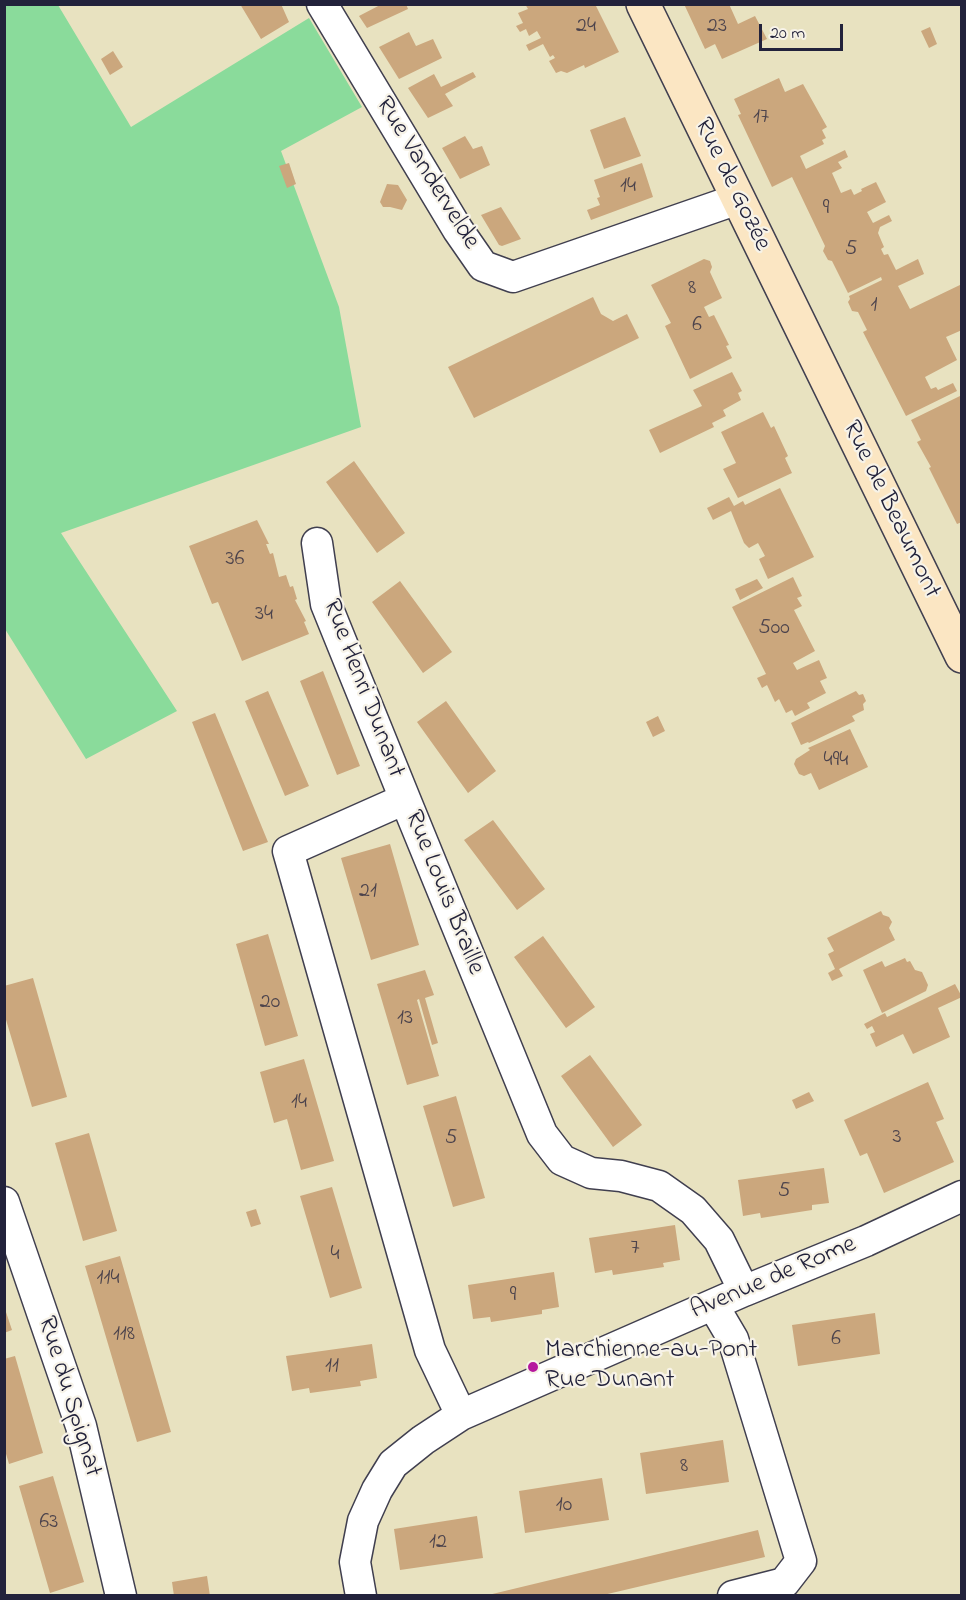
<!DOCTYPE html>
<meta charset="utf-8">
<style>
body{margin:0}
#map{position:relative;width:966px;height:1600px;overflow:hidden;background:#e8e2c0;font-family:"Indie Flower",sans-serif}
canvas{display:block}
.frame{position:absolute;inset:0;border:6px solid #22223b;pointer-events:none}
.scale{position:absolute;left:759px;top:24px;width:84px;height:27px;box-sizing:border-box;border:3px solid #22223b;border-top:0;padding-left:8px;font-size:18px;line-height:21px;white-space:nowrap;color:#22223b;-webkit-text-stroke:4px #f7f3e8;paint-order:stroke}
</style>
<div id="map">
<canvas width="966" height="1600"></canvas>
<div class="frame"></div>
<div class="scale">20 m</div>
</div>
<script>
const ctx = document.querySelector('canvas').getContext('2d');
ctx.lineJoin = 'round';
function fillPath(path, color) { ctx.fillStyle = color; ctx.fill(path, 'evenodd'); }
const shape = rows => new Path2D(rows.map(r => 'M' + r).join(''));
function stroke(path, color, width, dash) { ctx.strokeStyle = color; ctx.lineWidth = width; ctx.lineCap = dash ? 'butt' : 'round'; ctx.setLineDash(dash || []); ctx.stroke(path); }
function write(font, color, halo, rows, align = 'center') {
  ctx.font = font + ' "Indie Flower",sans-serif'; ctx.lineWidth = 4.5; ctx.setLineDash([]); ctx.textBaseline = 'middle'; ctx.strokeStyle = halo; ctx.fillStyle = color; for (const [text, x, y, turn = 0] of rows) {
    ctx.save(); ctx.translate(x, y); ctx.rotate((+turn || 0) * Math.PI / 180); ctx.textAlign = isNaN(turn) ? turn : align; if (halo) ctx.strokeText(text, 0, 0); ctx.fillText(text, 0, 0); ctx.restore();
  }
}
fillPath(shape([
 [5,5,58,5,131,127,309,18,362,107,281,151,339,307,361,427,61,533,177,711,86,759,5,629]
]), '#8adb9b');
fillPath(shape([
 [240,4,281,4,289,22,261,39],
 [382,4,406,4,408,9,367,28,359,16],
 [525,4,595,4,619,52,585,68,584,65,567,73,561,71,556,73,549,61,555,58,553,55,550,57,543,44,529,51,526,45,541,38,537,31,529,36,526,29,520,32,516,26,523,23,518,13,528,9],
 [684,4,729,4,738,24,755,16,767,39,722,59,715,44,705,49],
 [930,27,937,44,929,48,921,31],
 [409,32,416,46,433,39,442,58,399,79,379,47],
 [113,51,123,67,110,75,101,59],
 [473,72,476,77,445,94,453,106,428,118,408,88,434,74,441,87],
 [779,78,785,92,803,84,827,127,822,130,826,138,822,140,824,144,800,156,806,169,845,150,848,157,838,162,842,168,832,173,841,193,851,189,854,195,862,191,861,189,876,182,886,202,867,212,873,223,889,215,892,221,880,227,878,233,884,247,881,249,884,255,888,254,896,270,918,259,924,274,898,286,910,309,962,284,962,330,946,337,957,360,925,377,931,389,936,387,938,390,953,383,957,391,906,416,863,332,867,330,858,312,852,311,848,302,850,299,849,296,882,280,881,277,848,293,832,261,828,260,823,251,825,246,792,177,772,187,738,115,741,114,734,99],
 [625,117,641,156,604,169,590,130],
 [465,136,473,149,482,146,490,165,460,179,442,148],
 [289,163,296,184,287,188,279,166],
 [642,163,653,197,591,220,587,210,600,205,597,198,600,197,594,180],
 [387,184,398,185,407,200,402,210,390,207,383,207,380,202],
 [501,207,521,239,502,246,499,245,481,215],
 [704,259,710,261,712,267,710,272,722,298,704,307,709,317,714,315,729,345,726,346,732,358,690,379,665,326,671,323,651,285],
 [593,297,601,314,613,321,627,314,639,338,474,418,448,367],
 [732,372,742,391,738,393,741,400,723,410,726,416,712,423,714,427,660,453,649,430,702,406,693,390],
 [962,395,962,522,957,524,929,468,931,467,917,442,921,440,911,420],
 [763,412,771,428,774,426,788,456,785,458,792,473,738,498,723,469,736,463,721,432],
 [354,461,405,533,377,553,326,482],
 [780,488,814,557,768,579,759,559,765,556,758,543,749,548,744,543,731,511,713,520,707,508,729,497,734,506,743,501,745,505],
 [257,520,269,544,266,544,270,554,273,553,279,577,286,575,290,587,293,586,297,599,295,600,306,621,304,622,309,634,242,661,218,602,212,604,189,546],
 [793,577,802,596,797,598,802,606,794,610,815,651,793,663,797,670,819,660,827,678,820,681,826,693,807,703,810,708,795,716,792,710,786,713,779,699,775,702,767,685,762,688,757,678,766,674,732,607],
 [757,579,763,588,740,600,735,589],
 [400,581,452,652,423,673,372,602],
 [323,671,360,766,337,775,300,681],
 [268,691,309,786,285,796,245,701],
 [856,691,859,695,863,694,866,701,863,704,864,710,852,716,855,721,809,743,808,742,801,745,791,723],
 [446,701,496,771,468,793,417,722],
 [215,713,268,842,243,851,192,722],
 [658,716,665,731,653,737,646,722],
 [850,729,868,767,819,790,811,773,804,776,799,774,794,764,796,759,810,750,808,748],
 [493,820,545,889,517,910,464,840],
 [390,844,419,945,371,960,341,858],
 [881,911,883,915,889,917,892,922,889,928,895,940,839,969,843,976,832,981,828,973,835,969,828,954,834,951,827,938],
 [268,934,298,1036,265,1046,236,944],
 [543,936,595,1007,566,1028,514,957],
 [905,958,907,962,910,961,915,970,922,972,928,985,926,991,882,1013,863,970,882,961,885,967],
 [425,970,434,995,425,998,438,1043,432,1045,419,999,417,1000,439,1076,407,1085,377,984],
 [33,978,67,1097,32,1107,4,1013,4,986],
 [955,984,962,997,938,1008,950,1037,913,1054,903,1034,876,1047,870,1034,875,1032,872,1026,867,1029,864,1024,885,1013,887,1017],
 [590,1055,642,1125,613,1147,561,1076],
 [304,1059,334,1161,301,1170,287,1119,274,1123,260,1072],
 [928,1082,944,1119,936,1122,954,1162,884,1193,867,1153,860,1156,844,1120],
 [809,1092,814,1101,796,1109,792,1100],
 [456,1096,485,1198,453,1207,423,1106],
 [89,1133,117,1231,83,1241,55,1143],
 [824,1168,829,1203,812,1205,812,1210,761,1218,760,1213,743,1216,738,1180],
 [332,1187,362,1288,330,1298,300,1196],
 [256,1209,261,1224,251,1227,246,1212],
 [675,1225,680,1260,663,1263,664,1267,613,1275,612,1270,595,1273,589,1238],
 [120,1256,171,1432,137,1442,85,1266],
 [554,1272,559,1307,542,1310,542,1314,491,1322,490,1317,473,1319,468,1285],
 [4,1306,12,1330,4,1333],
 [875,1313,880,1354,798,1366,792,1325],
 [372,1344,377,1378,360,1381,361,1386,310,1393,309,1388,292,1391,286,1356],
 [15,1356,43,1453,9,1464,4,1447,4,1359],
 [723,1440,729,1482,646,1494,640,1453],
 [53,1476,84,1582,50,1593,19,1486],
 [602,1478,609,1520,525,1533,519,1491],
 [477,1516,483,1558,400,1570,394,1529],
 [758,1530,765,1557,599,1596,484,1596],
 [207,1576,210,1596,174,1596,172,1582]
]), '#cba77d');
const street = shape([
 [322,4,458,230,483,266,513,277,738,199],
 [317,543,326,604,405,799],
 [4,1202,81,1426,121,1596],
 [713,1305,733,1339,801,1561,784,1583,733,1596],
 [461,1415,430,1350,288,851,405,799,542,1134,562,1160,591,1173,621,1176,659,1186,693,1210,719,1240,744,1291],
 [361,1596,355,1562,363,1521,377,1490,393,1464,423,1440,461,1415,744,1291,866,1241,962,1196]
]);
const secondary = shape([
 [643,4,962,656]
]);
stroke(street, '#403f4f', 33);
stroke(secondary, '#403f4f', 36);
stroke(street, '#fff', 30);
stroke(secondary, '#fbe6c3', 33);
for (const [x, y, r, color] of [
 [533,1367,6,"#b5179e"]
]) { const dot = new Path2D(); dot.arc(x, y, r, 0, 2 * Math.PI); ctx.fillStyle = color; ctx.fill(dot); stroke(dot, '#f7f3e8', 2); }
write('22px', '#4c434c', null, [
 ["24",586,27],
 ["23",717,27],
 ["17",761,118],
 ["14",628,187],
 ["9",826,209],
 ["5",851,250],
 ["8",692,289],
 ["1",874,306],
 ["6",697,326],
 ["36",235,560],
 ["34",264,615],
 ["500",774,629],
 ["494",836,761],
 ["21",368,892],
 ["20",270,1003],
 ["13",405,1019],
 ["14",299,1103],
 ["3",897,1138],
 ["5",451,1139],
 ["5",784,1192],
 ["7",635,1249],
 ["4",335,1255],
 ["114",108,1279],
 ["9",513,1296],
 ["118",124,1335],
 ["6",836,1340],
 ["11",332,1367],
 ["8",684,1467],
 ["10",564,1506],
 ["63",49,1523],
 ["12",438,1543]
]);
write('26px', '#22223b', '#f7f3e8', [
 ["Rue Vandervelde",426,174,58],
 ["Rue de Gozée",731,185,64],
 ["Rue de Beaumont",890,510,64],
 ["Rue Henri Dunant",362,689,69],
 ["Rue Louis Braille",443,893,68],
 ["Avenue de Rome",774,1279,-23],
 ["Rue du Spignat",68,1397,73]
]);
write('26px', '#22223b', '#f7f3e8', [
 ["Marchienne-au-Pont",545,1352],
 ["Rue Dunant",545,1382]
], 'left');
</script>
